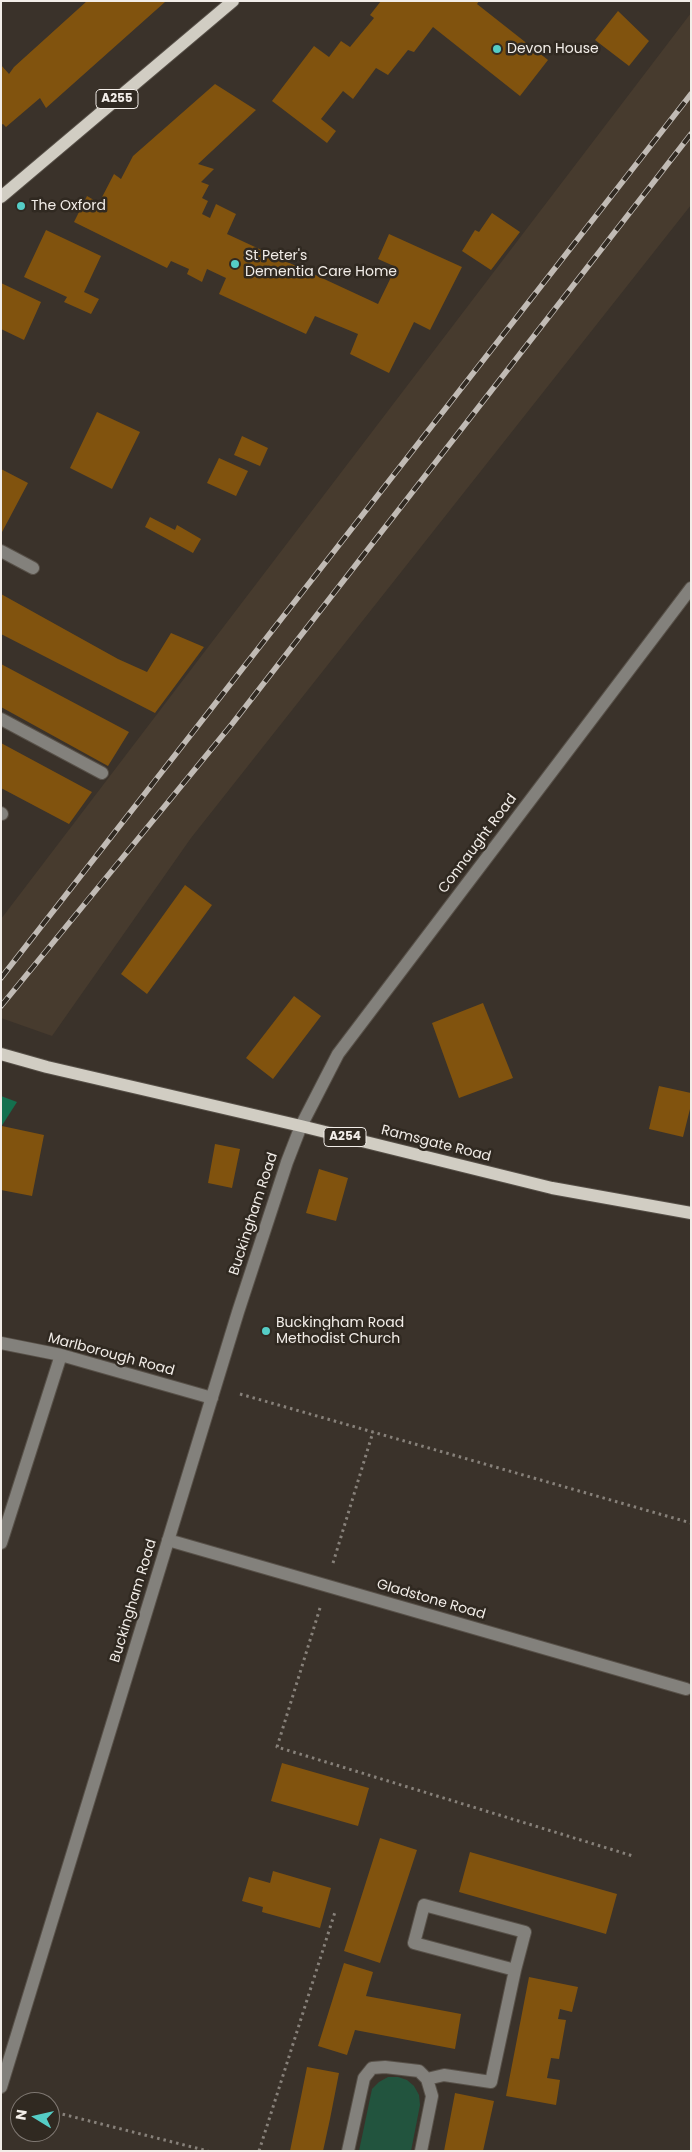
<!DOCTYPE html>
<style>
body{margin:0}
#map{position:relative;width:692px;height:2152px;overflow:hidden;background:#3a322a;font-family:Poppins,sans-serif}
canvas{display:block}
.frame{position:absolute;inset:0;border:2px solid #f2ede8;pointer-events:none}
.north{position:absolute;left:10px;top:2092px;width:50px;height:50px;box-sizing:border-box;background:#302921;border:1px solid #7e7771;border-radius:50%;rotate:279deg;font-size:14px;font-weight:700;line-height:20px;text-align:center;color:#f2ede8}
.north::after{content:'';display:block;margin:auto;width:18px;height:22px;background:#55cdc6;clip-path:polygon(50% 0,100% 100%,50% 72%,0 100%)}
</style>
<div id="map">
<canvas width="692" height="2152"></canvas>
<div class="frame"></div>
<div class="north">N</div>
</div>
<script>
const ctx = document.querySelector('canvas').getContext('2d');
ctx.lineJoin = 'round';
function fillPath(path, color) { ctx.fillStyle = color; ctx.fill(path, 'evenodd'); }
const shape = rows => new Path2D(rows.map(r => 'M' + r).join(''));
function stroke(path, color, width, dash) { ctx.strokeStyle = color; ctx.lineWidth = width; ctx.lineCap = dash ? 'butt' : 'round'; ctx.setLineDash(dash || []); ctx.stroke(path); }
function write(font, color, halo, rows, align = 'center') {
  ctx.font = font + ' Poppins,sans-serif'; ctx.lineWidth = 5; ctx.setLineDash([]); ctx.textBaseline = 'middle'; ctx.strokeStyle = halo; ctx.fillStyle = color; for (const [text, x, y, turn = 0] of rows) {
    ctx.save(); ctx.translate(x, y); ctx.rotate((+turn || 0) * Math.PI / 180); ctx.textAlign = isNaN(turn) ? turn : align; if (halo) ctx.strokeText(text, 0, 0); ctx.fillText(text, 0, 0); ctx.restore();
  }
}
fillPath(shape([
 [691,13,691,205,191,838,52,1036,1,1018,1,919]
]), '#473b2e');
fillPath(shape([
 [388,2077,398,2077,407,2080,414,2086,419,2095,420,2105,411,2151,359,2151,372,2089,379,2082]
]), '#22543e');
fillPath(shape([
 [1,1096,17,1102,1,1127]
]), '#14704e');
fillPath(shape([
 [87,1,165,2,46,108,40,98,6,127,3,124,1,125,1,65,9,74,14,67],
 [381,1,479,1,477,4,548,60,520,96,433,27,414,52,408,50,388,75,376,68,353,99,343,91,321,119,336,131,327,143,272,101,314,46,329,57,341,41,350,47,374,18,370,15],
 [618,11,649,41,629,66,595,40],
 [215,84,256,110,198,164,214,169,201,182,209,185,202,198,208,201,202,214,210,218,216,204,236,214,227,234,378,304,396,267,378,259,389,234,462,267,430,330,414,322,389,373,350,354,358,334,315,316,306,334,219,294,226,278,207,269,202,282,187,274,189,269,171,261,167,268,74,222,87,196,99,203,114,174,121,179,133,156],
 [492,213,520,232,491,270,462,251,475,230,479,232],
 [46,230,101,256,84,292,99,299,91,314,64,302,67,297,24,277],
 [1,283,41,302,24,340,1,329],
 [97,412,140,432,112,489,70,468],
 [242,436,268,448,260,466,234,455],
 [219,458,248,471,236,496,207,483],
 [1,469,28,483,1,534],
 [150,517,175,530,177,525,201,539,193,553,145,527],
 [1,594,118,659,147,672,171,633,204,647,155,713,1,634],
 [1,664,129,732,108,766,1,707],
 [1,743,92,792,69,824,1,788],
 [185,885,212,905,147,994,121,974],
 [294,996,321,1016,273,1079,246,1058],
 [483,1003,513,1078,459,1098,432,1023],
 [659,1086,691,1093,691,1105,683,1137,649,1129],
 [2,1126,44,1135,32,1196,1,1190],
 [215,1144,240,1149,232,1188,208,1183],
 [319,1169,348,1178,336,1221,306,1213],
 [282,1763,369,1788,358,1826,271,1801],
 [380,1838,417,1850,380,1963,344,1951],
 [470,1852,617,1894,606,1934,459,1892],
 [273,1871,331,1888,320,1928,262,1912,263,1907,242,1901,249,1877,270,1883],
 [344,1963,373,1972,366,1996,461,2014,455,2049,355,2030,347,2055,318,2046],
 [529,1977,578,1987,572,2012,560,2009,558,2019,566,2020,559,2059,551,2058,547,2078,560,2080,556,2105,506,2096],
 [307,2067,339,2073,330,2119,323,2151,290,2151],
 [455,2093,494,2101,483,2151,444,2151]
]), '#81530e');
const minor = shape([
 [1,551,33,568],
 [1,719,102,773],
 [1,813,2,814],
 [1,1343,61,1355,212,1398],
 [168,1540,686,1689],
 [1,1543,61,1355],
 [427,2079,444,2075,491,2082,515,1970,525,1932,424,1905,414,1943,515,1970],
 [1,2087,238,1312,287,1162,301,1126,338,1054,691,588],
 [348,2151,364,2078,372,2068,385,2067,419,2071,427,2079,432,2096,421,2151]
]);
const major = shape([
 [1,197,233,1],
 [1,1054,47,1067,301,1126,552,1188,691,1213]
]);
stroke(minor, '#575048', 14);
stroke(major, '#575048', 14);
stroke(shape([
 [240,1394,691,1523],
 [333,1563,373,1432],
 [320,1608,277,1747,633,1856],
 [50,2111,208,2151],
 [259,2151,335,1912]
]), '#87817a', 3, [2.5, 4]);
stroke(minor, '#83817c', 12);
stroke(major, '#d1cdc3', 12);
const rail = shape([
 [1,978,691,94],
 [1,1006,232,724,691,134]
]);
stroke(rail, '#c1bbb5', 5.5);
stroke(rail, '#302921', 4, [11]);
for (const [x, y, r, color] of [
 [497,49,5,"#55cdc6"],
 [21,206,5,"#55cdc6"],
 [235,264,5,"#55cdc6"],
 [266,1331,5,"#55cdc6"]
]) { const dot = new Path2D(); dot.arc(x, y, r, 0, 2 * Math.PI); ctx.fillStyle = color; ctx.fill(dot); stroke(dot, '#302921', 2); }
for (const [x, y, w] of [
 [117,99,42],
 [345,1137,42]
]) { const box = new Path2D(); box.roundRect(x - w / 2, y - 9.5, w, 19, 4); ctx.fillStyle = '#302921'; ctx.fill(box); stroke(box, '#f2ede8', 1); }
write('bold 12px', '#f2ede8', null, [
 ["A255",117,99],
 ["A254",345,1137]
]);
write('14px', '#f2ede8', '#302921', [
 ["Devon House",507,49],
 ["The Oxford",31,206],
 ["St Peter's",245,256],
 ["Dementia Care Home",245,272],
 ["Buckingham Road",276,1323],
 ["Methodist Church",276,1339]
], 'left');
write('14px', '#f2ede8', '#302921', [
 ["Connaught Road",478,844,-53],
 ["Ramsgate Road",436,1144,14],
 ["Buckingham Road",254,1214,-72],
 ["Marlborough Road",111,1355,15],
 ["Gladstone Road",431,1600,16],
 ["Buckingham Road",134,1601,-73]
]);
</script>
